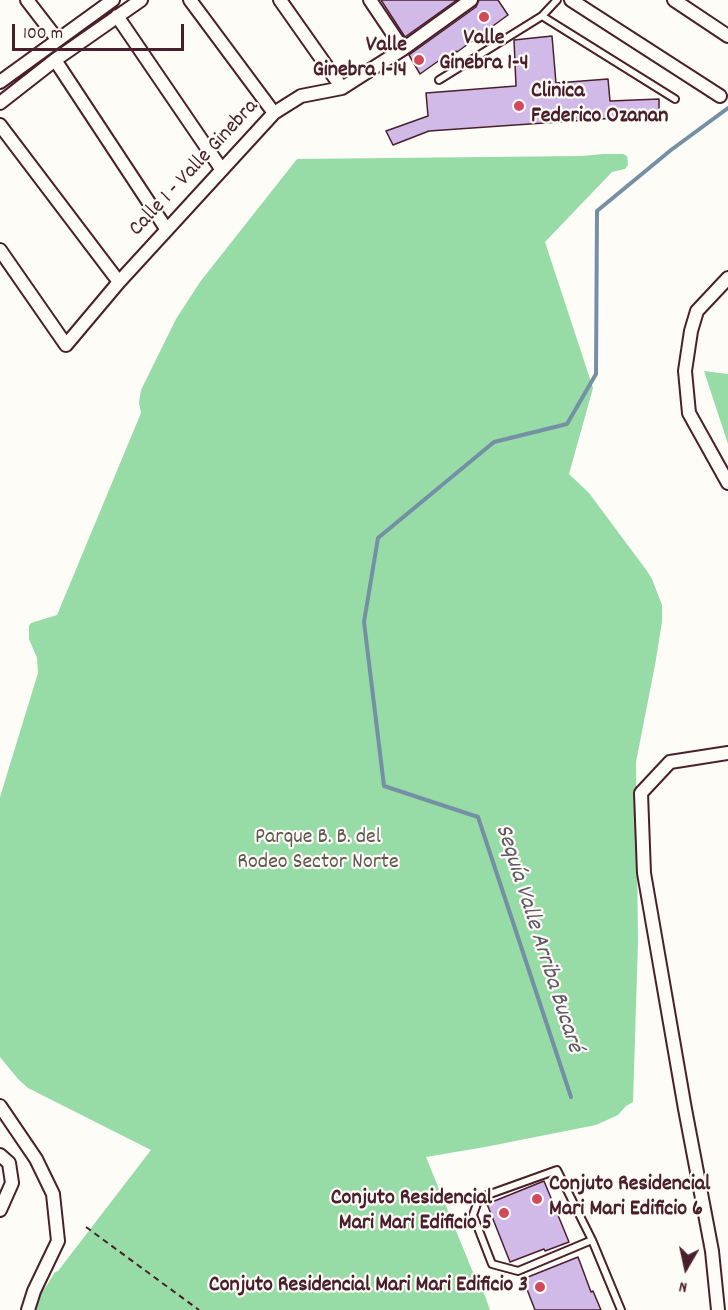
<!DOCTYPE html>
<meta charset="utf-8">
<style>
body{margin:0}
#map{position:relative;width:728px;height:1310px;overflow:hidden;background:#fdfcf7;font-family:Dekko,sans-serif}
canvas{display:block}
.north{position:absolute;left:656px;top:1238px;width:60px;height:60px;-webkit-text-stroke:4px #fdfcf7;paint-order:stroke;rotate:189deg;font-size:16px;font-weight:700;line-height:24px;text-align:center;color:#4a1f2b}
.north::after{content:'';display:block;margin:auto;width:21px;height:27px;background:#4a1f2b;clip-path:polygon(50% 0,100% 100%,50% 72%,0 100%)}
.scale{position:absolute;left:12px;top:24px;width:172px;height:27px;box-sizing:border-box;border:3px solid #4a1f2b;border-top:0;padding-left:8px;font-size:18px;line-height:21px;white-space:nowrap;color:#4a1f2b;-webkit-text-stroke:4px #fdfcf7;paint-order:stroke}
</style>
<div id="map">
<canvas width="728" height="1310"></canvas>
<div class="north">N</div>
<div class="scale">100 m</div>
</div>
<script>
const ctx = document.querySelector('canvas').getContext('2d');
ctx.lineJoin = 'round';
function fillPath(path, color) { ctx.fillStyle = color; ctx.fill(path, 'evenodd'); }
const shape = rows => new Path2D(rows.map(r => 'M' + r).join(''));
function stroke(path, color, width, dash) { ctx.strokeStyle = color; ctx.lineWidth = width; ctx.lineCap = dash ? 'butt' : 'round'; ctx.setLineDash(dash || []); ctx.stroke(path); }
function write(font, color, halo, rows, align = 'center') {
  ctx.font = font + ' Dekko,sans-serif'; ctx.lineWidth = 4.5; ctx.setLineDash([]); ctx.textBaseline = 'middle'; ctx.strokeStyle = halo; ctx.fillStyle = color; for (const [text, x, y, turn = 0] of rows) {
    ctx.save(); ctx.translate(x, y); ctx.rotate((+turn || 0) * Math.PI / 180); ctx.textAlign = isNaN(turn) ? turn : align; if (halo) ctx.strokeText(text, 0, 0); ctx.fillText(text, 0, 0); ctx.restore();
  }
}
fillPath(shape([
 [603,154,623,154,627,156,628,165,625,169,612,172,545,242,593,388,569,474,589,493,647,571,652,579,662,605,662,622,655,665,636,762,638,942,633,1102,626,1106,618,1115,596,1125,485,1147,426,1157,472,1270,484,1293,490,1310,28,1310,47,1285,55,1272,58,1271,151,1150,28,1088,18,1079,0,1057,0,797,38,673,37,658,29,639,29,626,31,623,57,615,141,413,139,403,141,390,176,319,200,282,297,159,582,156],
 [704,371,728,374,728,444]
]), '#97dba7');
stroke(shape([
 [571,1097,478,817,384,786,364,622,378,538,494,442,567,424,596,374,597,211,671,150,728,108]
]), '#7590a4', 4);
const building = shape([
 [381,0,457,0,405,37,381,0],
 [479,0,498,0,508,15,457,52,456,51,445,59,444,57,420,74,409,55,476,7,479,0],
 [552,36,556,83,608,79,610,101,659,99,659,115,429,131,393,145,386,131,428,116,426,93,516,86,514,40,552,36],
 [544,1181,569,1242,545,1251,544,1249,510,1262,487,1204,544,1181],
 [578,1257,591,1292,593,1291,601,1310,535,1310,523,1279,578,1257]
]);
fillPath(building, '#d1b9e8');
stroke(building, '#4a1f2b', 1.5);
const service = shape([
 [542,16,675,99],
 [439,80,542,16,557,0],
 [592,1240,518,1271,492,1264,473,1215,479,1198,557,1170,592,1240,621,1310]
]);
const minor = shape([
 [27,0,57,39],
 [190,0,274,113],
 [280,0,342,88],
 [370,0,403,49],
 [571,0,720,96],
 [674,0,728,36],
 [117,16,222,170],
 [55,60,167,230],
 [0,82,113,0],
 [0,103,55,60,141,0],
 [0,125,119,282],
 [0,250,66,345,119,282,274,113,301,96,342,88,403,49,471,0],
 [728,278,697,311,691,331,685,371,689,413,728,483],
 [0,1106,36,1159,53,1194,58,1241,34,1291,28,1310],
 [0,1155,9,1163,12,1183,0,1210],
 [718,1310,712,1251,685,1109,644,873,641,793,670,762,728,753]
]);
stroke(service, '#4a1f2b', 10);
stroke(minor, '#4a1f2b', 16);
stroke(shape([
 [86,1227,199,1310]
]), '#4a1f2b', 2, [6, 4.5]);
stroke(service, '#fdfcf7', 6);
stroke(minor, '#fdfcf7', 12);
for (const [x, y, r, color] of [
 [484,17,6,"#d1495b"],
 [419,60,6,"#d1495b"],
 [519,106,6,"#d1495b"],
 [537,1199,6,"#d1495b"],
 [504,1213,6,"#d1495b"],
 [540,1287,6,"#d1495b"]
]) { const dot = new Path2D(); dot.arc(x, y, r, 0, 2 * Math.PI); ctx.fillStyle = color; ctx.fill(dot); stroke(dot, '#fdfcf7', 2); }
write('bold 22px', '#4a1f2b', '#fdfcf7', [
 ["Valle",484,40,"center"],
 ["Ginebra 1-4",484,65,"center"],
 ["Valle",407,47],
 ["Ginebra 1-14",407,72],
 ["Clinica",531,93,"left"],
 ["Federico Ozanan",531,118,"left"],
 ["Conjuto Residencial",549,1186,"left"],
 ["Mari Mari Edificio 6",549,1211,"left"],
 ["Conjuto Residencial",492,1200],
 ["Mari Mari Edificio 5",492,1225],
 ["Conjuto Residencial Mari Mari Edificio 3",528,1287]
], 'right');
write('22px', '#4a1f2b', '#fdfcf7', [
 ["Calle 1 - Valle Ginebra",195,169,-47]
]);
write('22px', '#615750', '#fdfcf7', [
 ["Parque B. B. del",318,839],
 ["Rodeo Sector Norte",318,864]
]);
write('italic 24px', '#605867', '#fdfcf7', [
 ["Sequía Valle Arriba Bucaré",537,939,72]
]);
</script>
